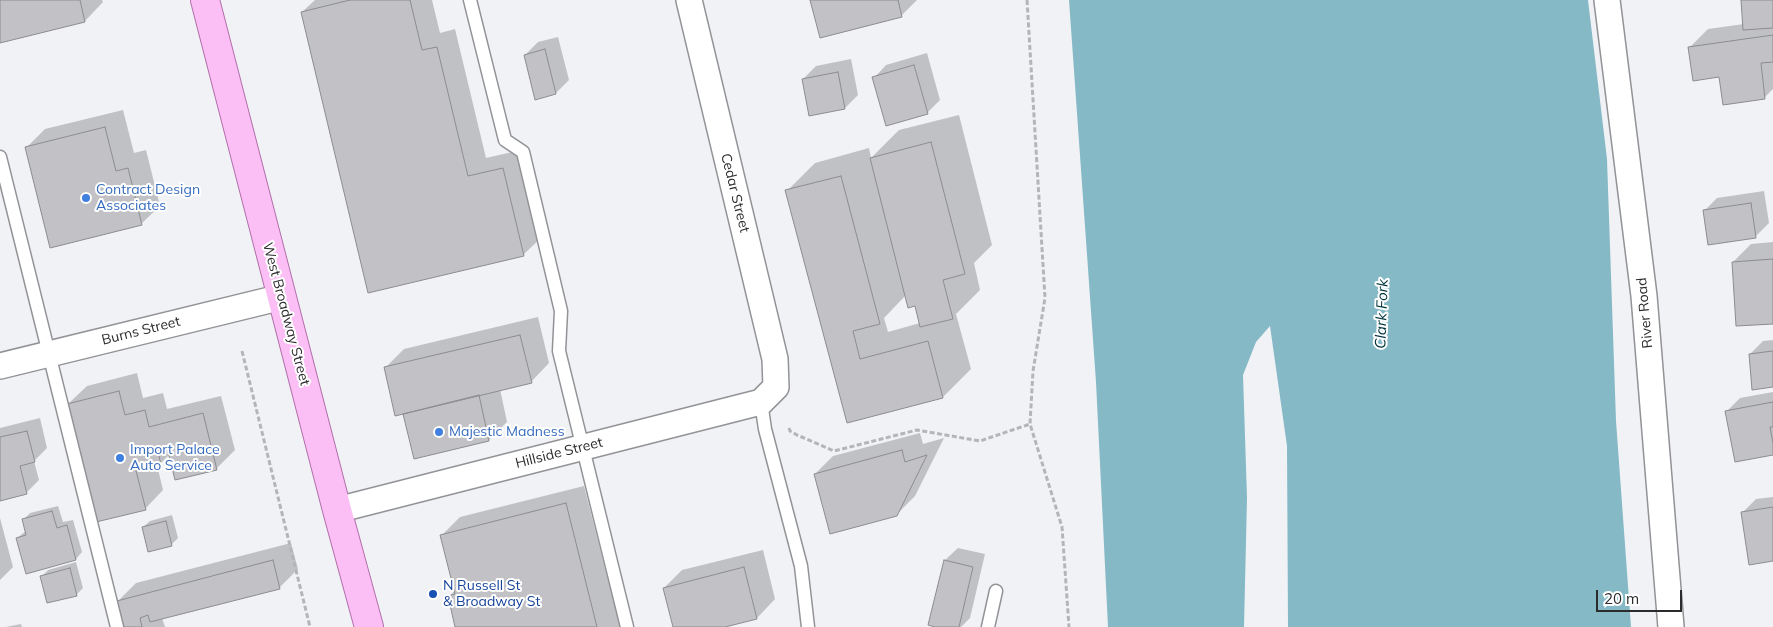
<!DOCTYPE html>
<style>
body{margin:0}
#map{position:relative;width:1773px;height:627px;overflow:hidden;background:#f1f2f6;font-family:Mulish,sans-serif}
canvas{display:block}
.scale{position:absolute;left:1596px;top:590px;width:86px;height:22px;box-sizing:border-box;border:2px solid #2b2b2d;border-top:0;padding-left:6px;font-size:15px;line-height:18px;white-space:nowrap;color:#2b2b2d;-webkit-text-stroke:4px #fff;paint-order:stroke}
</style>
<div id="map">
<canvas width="1773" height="627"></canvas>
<div class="scale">20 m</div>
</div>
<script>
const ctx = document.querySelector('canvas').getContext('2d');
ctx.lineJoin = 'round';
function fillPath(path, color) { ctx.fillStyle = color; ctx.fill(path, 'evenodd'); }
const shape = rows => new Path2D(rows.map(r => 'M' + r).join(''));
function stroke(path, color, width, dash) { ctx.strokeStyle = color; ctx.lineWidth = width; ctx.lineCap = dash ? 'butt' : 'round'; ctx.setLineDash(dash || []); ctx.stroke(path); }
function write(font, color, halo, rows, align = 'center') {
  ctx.font = font + ' Mulish,sans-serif'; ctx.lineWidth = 4; ctx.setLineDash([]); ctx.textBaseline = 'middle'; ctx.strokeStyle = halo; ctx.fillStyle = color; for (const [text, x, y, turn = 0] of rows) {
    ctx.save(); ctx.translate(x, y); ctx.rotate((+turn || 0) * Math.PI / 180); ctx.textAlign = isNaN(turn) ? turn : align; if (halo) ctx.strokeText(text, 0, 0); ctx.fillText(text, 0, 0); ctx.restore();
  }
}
fillPath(shape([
 [1069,0,1588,0,1607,159,1616,421,1631,627,1288,627,1287,446,1270,326,1256,342,1243,375,1247,498,1244,627,1108,627,1096,382]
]), '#85b9c6');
fillPath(shape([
 [0,0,102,0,103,2,85,21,0,42],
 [315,0,432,0,440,33,455,29,486,158,521,150,542,237,523,255,302,12],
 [812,0,917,0,901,16],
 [1743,0,1773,0,1773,89,1765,97,1724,103,1720,76,1690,47,1708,29,1744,24],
 [558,37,569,80,556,93,525,55,538,42],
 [927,53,940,100,927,113,874,78,886,65],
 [851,59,858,95,845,108,810,114,803,79,816,66],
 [123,110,134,153,146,150,160,206,141,224,27,147,45,129],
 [959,115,992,245,974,263,980,290,956,314,971,369,943,397,848,422,787,191,815,163,869,148,871,158,899,130],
 [906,295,916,304,920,323,888,332,884,318],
 [1764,191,1769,223,1756,236,1704,211,1717,198],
 [1773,242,1773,322,1733,262,1751,244],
 [538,317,549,363,531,382,500,389,507,422,489,440,415,458,404,412,385,368,404,349],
 [1773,340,1773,386,1750,354,1763,341],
 [137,373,143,398,163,393,167,409,221,396,235,450,216,469,170,454,160,464,157,465,163,490,145,509,68,404,87,386],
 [1773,392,1773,454,1727,411,1740,398],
 [40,418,47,448,34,461,39,480,26,493,0,500,0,428],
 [920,433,923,444,944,438,915,496,896,515,815,474,833,456],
 [584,486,620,627,457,627,449,597,455,590,442,535,460,517],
 [1773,497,1773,560,1743,512,1756,499],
 [58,506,63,522,73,520,82,552,76,559,27,572,17,538,26,531,23,520,30,513],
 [172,515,178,538,172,544,149,550,143,527,150,521],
 [0,518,13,567,0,580],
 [291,543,298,569,280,587,162,618,165,627,125,627,118,601,136,583],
 [958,548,985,554,970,618,961,627,940,627,945,560],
 [763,550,775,599,757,618,720,627,674,627,664,588,682,570],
 [76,562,83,588,76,595,42,576,48,570],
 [21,624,22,627,6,627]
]), '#0003');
const building = shape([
 [0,0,80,0,85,22,0,43,0,0],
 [350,0,410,0,422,50,437,47,468,176,503,168,524,256,368,293,301,12,350,0],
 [810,0,898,0,902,17,820,38,810,0],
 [1741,0,1773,0,1773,28,1743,30,1741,0],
 [1773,35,1773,62,1761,63,1765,99,1723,105,1719,77,1693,81,1688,47,1773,35],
 [545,49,556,94,535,100,524,55,545,49],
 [914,65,928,114,886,126,872,77,914,65],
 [838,72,845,109,809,116,802,79,838,72],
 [105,127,116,171,128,168,142,225,50,248,25,147,105,127],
 [931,142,965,274,943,280,953,319,920,327,915,306,908,308,870,158,931,142],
 [841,176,880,324,853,331,860,359,928,341,943,398,847,423,785,190,841,176],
 [1751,203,1756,238,1708,245,1703,210,1751,203],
 [1773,259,1773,324,1736,326,1732,262,1773,259],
 [520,335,532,383,395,416,384,367,520,335],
 [1773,351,1773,387,1752,390,1749,354,1773,351],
 [119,391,125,415,145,410,149,427,203,413,217,470,175,480,167,448,158,451,161,465,136,471,146,510,96,522,67,404,119,391],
 [479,395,489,441,414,459,403,414,479,395],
 [1773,402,1773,427,1770,427,1773,443,1773,455,1735,462,1725,411,1773,402],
 [27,431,35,462,20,466,27,494,0,501,0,437,27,431],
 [902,450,905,462,927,455,897,516,830,534,814,474,902,450],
 [566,503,597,627,455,627,448,596,455,594,440,535,566,503],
 [1773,507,1773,561,1749,565,1741,512,1773,507],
 [52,511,57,528,67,525,76,560,26,574,16,538,26,535,22,519,52,511],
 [166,521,172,546,148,552,142,527,166,521],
 [273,560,280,589,150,622,148,615,140,618,142,627,123,627,117,601,273,560],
 [944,560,973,567,959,627,935,627,928,625,944,560],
 [744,567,757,619,725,627,673,627,663,588,744,567],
 [70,568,77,596,47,603,40,576,70,568]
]);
fillPath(building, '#c2c2c6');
stroke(building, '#8c8c8f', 1);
const lane = shape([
 [470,0,505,140,523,152,561,311,559,351,627,627],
 [0,157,117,627],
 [761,402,765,429,801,566,808,627],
 [988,627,996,591]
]);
const street = shape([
 [1607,0,1644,296,1671,627],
 [0,366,282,297],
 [337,510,761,402,776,387,775,359,689,0]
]);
const primary = shape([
 [205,0,337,510,369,627]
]);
stroke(lane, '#929396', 15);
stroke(street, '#929396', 28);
stroke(primary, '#b26faa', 30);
stroke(shape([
 [1027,0,1045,298,1033,371,1030,424,1062,527,1069,627],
 [242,351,310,627],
 [789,428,790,431,797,435,834,451,917,430,980,441,1030,424]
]), '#b4b5b8', 3, [5, 2.5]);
stroke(lane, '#fff', 12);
stroke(street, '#fff', 25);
stroke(primary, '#fcbff5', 28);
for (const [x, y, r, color] of [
 [86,198,5,"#3f7fe0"],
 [439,432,5,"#3f7fe0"],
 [120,458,5,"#3f7fe0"],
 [433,594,5,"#1a4fb4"]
]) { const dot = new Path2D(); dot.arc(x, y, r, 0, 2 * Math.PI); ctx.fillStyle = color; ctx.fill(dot); stroke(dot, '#fff', 2); }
write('14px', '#366cbe', '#fff', [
 ["Contract Design",96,190],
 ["Associates",96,206],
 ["Majestic Madness",449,432],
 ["Import Palace",130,450],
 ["Auto Service",130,466]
], 'left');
write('14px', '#2b2b2d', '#fff', [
 ["Cedar Street",735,193,76],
 ["River Road",1645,313,-95],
 ["West Broadway Street",286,314,75],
 ["Burns Street",141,331,-14],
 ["Hillside Street",559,453,-14]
]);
write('14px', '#164399', '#fff', [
 ["N Russell St",443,586],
 ["& Broadway St",443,602]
], 'left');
write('italic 15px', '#00343d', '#fff', [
 ["Clark Fork",1382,314,-88]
]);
</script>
